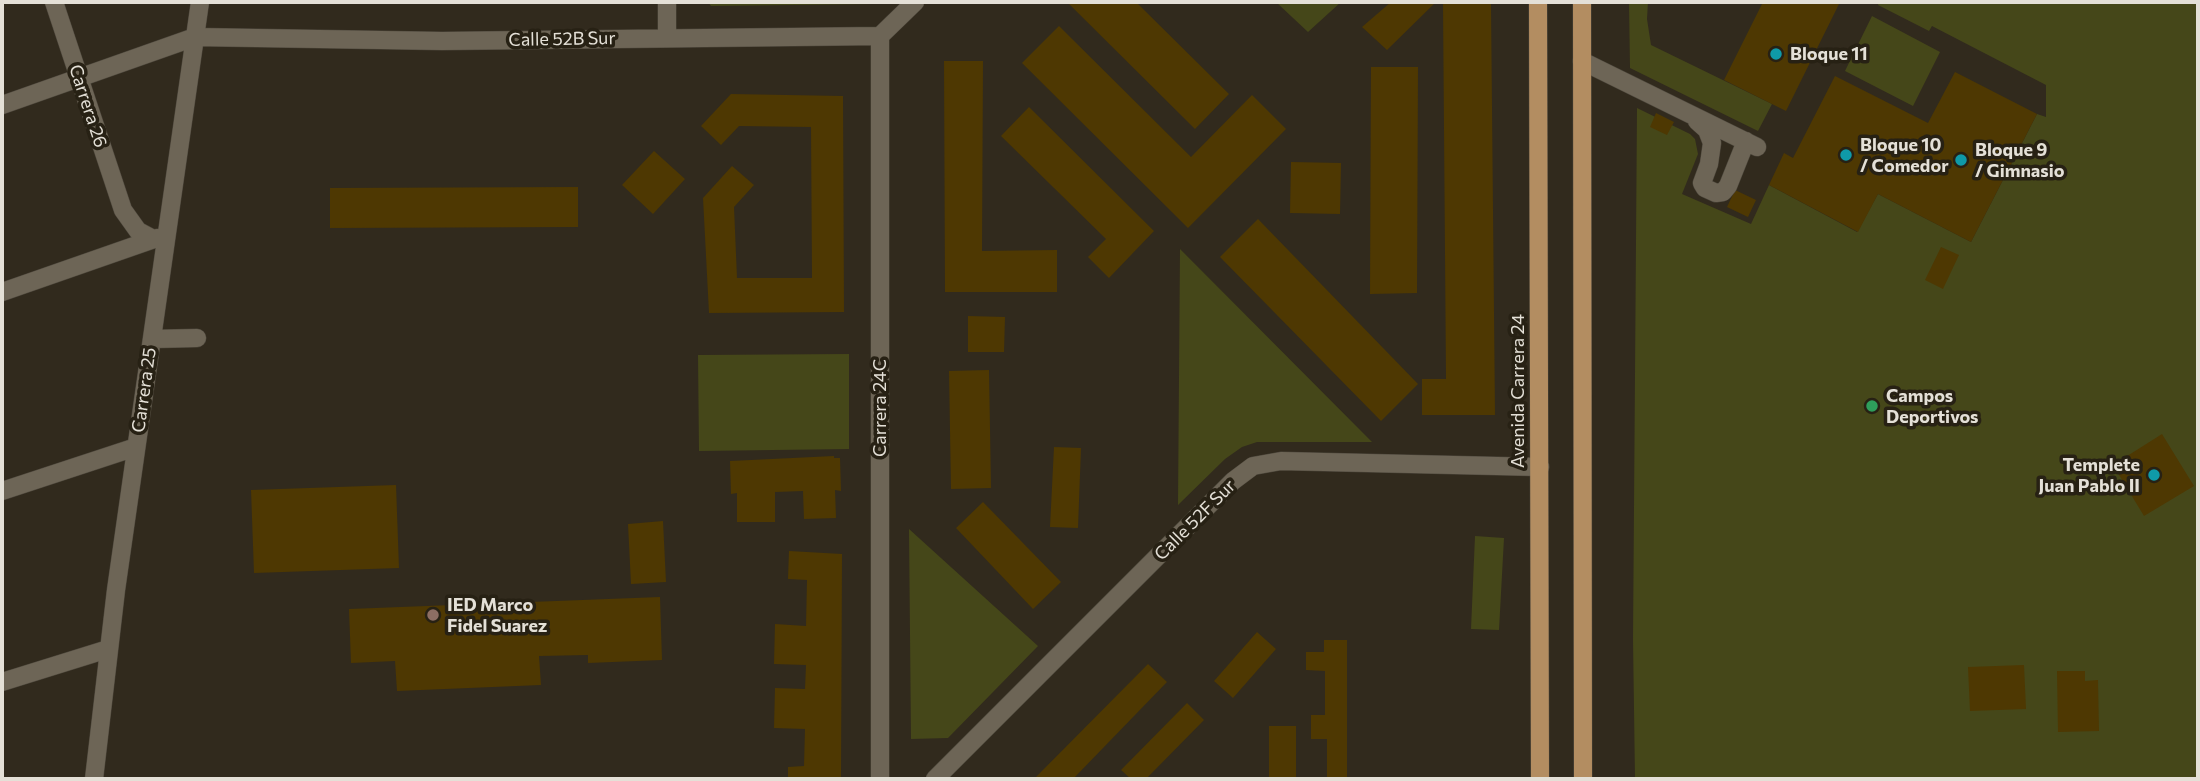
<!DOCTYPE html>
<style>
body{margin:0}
#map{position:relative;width:2200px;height:781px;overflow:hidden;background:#312a1d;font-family:Commissioner,sans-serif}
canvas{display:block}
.frame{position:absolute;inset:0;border:4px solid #e4e0d7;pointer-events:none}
</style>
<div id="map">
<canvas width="2200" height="781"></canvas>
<div class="frame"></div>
</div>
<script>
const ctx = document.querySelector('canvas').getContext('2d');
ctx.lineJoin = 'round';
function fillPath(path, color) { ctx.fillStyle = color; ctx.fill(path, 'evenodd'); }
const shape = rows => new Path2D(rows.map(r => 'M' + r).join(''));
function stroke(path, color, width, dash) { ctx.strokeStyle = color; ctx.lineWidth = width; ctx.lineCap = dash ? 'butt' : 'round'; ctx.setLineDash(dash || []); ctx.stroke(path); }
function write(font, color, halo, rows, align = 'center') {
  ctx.font = font + ' Commissioner,sans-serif'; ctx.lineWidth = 7; ctx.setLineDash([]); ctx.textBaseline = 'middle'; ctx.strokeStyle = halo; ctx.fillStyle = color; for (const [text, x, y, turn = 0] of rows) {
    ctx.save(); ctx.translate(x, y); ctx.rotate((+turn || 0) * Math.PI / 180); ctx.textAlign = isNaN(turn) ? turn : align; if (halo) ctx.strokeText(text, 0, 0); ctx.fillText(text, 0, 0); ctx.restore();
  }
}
fillPath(shape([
 [708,2,877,2,875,4,711,6],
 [1276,2,1341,2,1308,32],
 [1629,2,1648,2,1647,19,1651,45,1772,104,1758,131,1630,68],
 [1879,2,2198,2,2198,779,1635,779,1633,639,1637,108,1690,134,1695,139,1698,154,1682,194,1751,224,1769,185,1857,232,1878,194,1971,242,2037,114,2046,117,2046,85,1932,26,1929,31,1878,5],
 [1872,16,1940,52,1913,106,1845,71],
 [1180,249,1372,442,1257,442,1242,447,1225,459,1178,505],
 [849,354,849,449,699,451,698,355],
 [909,529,1038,646,948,738,911,739],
 [1475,536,1504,538,1499,630,1471,629]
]), '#454719');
fillPath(shape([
 [1067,2,1136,2,1229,94,1195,129],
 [1391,2,1436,2,1387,50,1362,27],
 [1763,2,1840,2,1786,111,1724,80],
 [1443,4,1491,4,1495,415,1422,415,1422,379,1446,379],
 [1059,26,1191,157,1252,95,1286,129,1188,228,1022,63],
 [944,61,983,61,982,251,1057,250,1057,292,945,292],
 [1371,67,1418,67,1417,293,1370,294],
 [1955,72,2037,114,1971,242,1878,194,1858,232,1769,185,1784,153,1793,158,1835,76,1928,123],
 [731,94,843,96,844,312,709,313,703,198,732,166,754,185,734,207,737,278,812,278,811,127,739,126,721,145,701,126],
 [1029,107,1154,231,1109,278,1088,257,1106,239,1001,136],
 [1656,113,1674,122,1667,135,1650,127],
 [654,151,685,179,653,214,622,185],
 [1291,162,1341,163,1340,214,1290,213],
 [578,187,578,227,330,228,330,188],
 [1735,190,1756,200,1748,217,1727,207],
 [1258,219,1418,384,1381,421,1220,257],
 [1941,247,1959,255,1943,289,1925,280],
 [968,316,1005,317,1004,352,968,352],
 [989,370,991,488,951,489,949,371],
 [2162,434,2194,486,2144,516,2113,465],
 [1054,447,1081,448,1078,528,1050,527],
 [834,456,834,458,840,458,841,491,835,490,836,518,804,519,803,491,775,492,775,522,737,522,737,493,731,494,730,461],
 [396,485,399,568,254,573,251,490],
 [983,502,1061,582,1033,609,956,528],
 [663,521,666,582,631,584,628,524],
 [789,551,842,554,841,779,788,779,788,767,804,766,805,729,774,728,775,688,805,689,806,665,774,664,775,624,806,626,807,580,788,579],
 [660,597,662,660,588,663,588,655,539,656,541,685,397,691,395,661,351,663,349,609],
 [1257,632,1276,649,1233,698,1214,681],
 [1324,640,1347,640,1347,779,1327,779,1327,739,1311,739,1311,715,1325,715,1325,671,1306,670,1306,652,1324,652],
 [1148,664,1167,682,1073,779,1034,779],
 [2024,665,2026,709,1970,711,1968,667],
 [2057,671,2085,671,2085,681,2098,680,2099,731,2058,732],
 [1187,703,1204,720,1146,779,1131,779,1121,770],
 [1269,726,1296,726,1296,779,1269,779]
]), '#4e3802');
const minor = shape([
 [54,2,123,210,138,231,153,239],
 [667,38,667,2],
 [1582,61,1757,147],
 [2,105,195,37,442,41,880,36,915,2],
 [1697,121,1707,130,1712,143,1709,164,1702,183,1705,188,1716,193,1723,192,1728,186,1746,141],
 [2,292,157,238],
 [152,339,197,338],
 [2,491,136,447],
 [2,682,108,649],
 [94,779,116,590,200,2],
 [880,779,880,36],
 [935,779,1233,481,1253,466,1281,461,1540,467]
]);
const major = shape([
 [1538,2,1540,779],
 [1582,2,1583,779]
]);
stroke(minor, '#4e483d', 19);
stroke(major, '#4e483d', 19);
stroke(minor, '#6d6556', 18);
stroke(major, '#b38d61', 18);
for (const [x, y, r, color] of [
 [1776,54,7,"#0f9aa8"],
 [1846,155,7,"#0f9aa8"],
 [1961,160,7,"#0f9aa8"],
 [1872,406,7,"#2e9e5b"],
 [2154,475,7,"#0f9aa8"],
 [433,615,7,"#8d6e63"]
]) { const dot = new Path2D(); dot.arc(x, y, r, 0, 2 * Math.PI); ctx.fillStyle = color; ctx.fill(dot); stroke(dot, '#272114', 2.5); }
write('18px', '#e4e0d7', '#272114', [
 ["Calle 52B Sur",562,39,-1],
 ["Carrera 26",88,106,72],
 ["Carrera 25",144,390,-82],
 ["Avenida Carrera 24",1518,391,-90],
 ["Carrera 24C",880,408,-90],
 ["Calle 52F Sur",1195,520,-45]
]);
write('bold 18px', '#e4e0d7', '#272114', [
 ["Bloque 11",1790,54],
 ["Bloque 10",1860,145],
 ["/ Comedor",1860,166],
 ["Bloque 9",1975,150],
 ["/ Gimnasio",1975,171],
 ["Campos",1886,396],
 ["Deportivos",1886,417],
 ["Templete",2140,465,"right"],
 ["Juan Pablo II",2140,486,"right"],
 ["IED Marco",447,605],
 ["Fidel Suarez",447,626]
], 'left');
</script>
